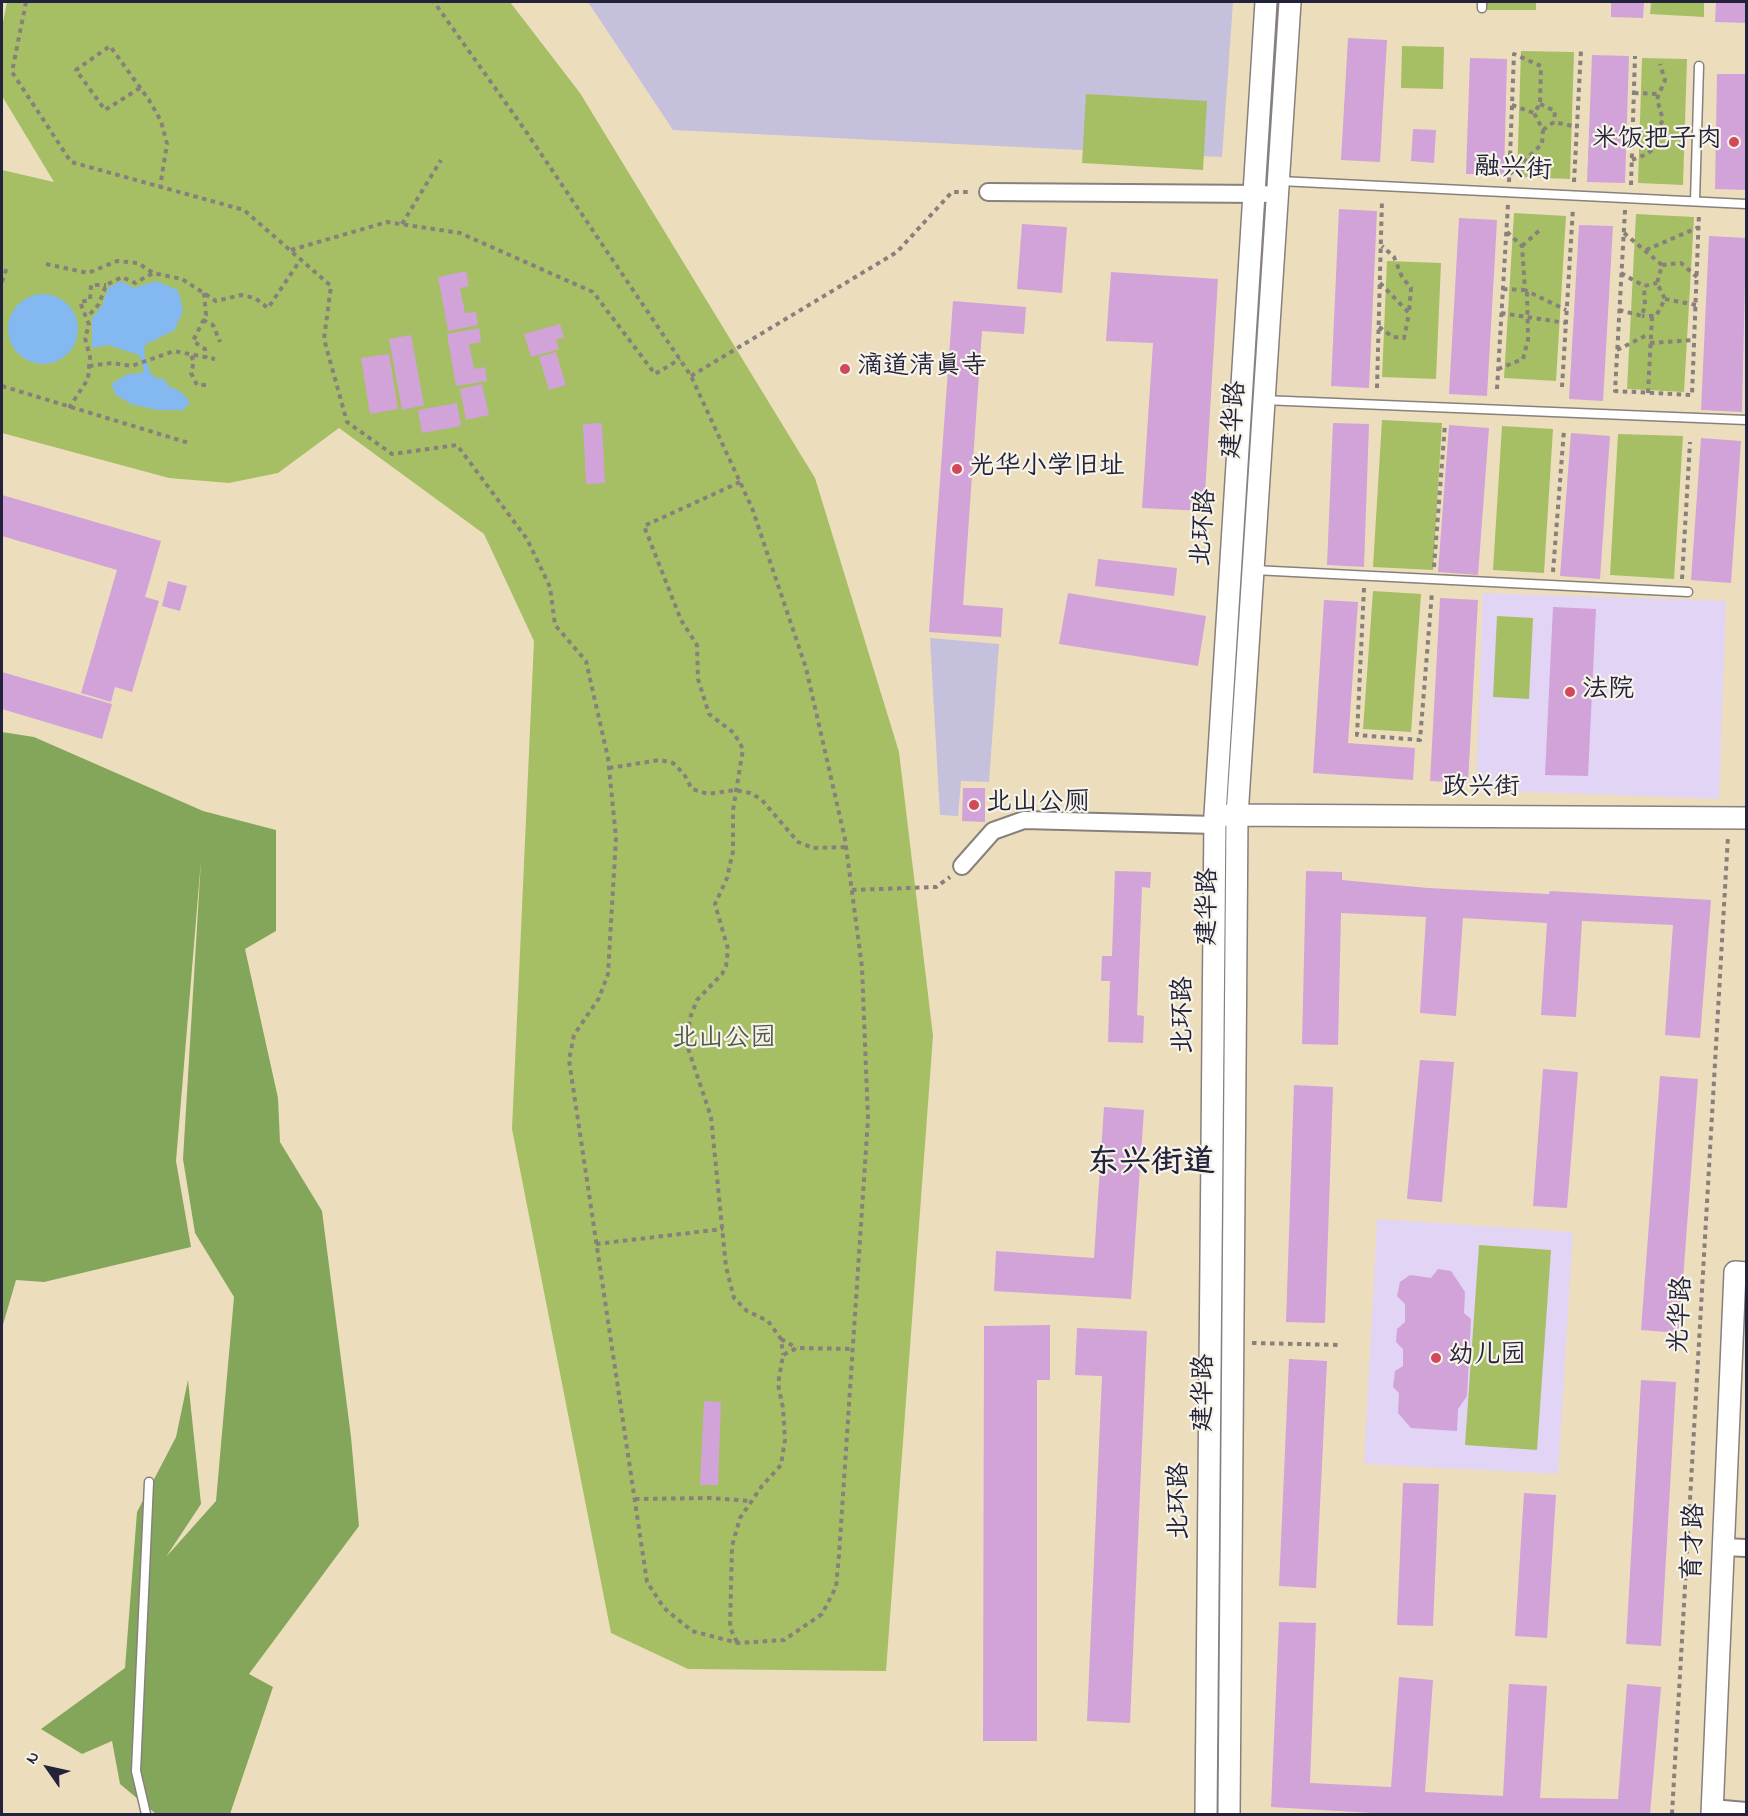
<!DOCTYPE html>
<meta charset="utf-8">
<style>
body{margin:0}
#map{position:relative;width:1748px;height:1816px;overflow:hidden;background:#ecdebc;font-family:"Indie Flower",sans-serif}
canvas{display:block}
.frame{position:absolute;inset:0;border:3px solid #22223b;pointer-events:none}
.north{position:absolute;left:18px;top:1738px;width:60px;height:60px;-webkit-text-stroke:4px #f7f3e8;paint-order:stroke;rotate:304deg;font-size:16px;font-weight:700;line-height:24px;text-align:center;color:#22223b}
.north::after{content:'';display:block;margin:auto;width:21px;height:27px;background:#22223b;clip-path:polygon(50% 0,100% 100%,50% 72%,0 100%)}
</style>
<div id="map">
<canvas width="1748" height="1816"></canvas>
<div class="frame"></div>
<div class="north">N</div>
</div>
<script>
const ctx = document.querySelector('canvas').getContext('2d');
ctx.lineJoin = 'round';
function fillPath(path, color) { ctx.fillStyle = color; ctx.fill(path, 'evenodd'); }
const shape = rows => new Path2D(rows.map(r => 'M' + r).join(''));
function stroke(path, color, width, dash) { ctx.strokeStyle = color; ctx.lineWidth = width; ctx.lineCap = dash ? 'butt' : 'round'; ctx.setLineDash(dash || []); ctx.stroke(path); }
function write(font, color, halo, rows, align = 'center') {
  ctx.font = font + ' "Indie Flower","LXGW WenKai TC",sans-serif'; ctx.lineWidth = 4.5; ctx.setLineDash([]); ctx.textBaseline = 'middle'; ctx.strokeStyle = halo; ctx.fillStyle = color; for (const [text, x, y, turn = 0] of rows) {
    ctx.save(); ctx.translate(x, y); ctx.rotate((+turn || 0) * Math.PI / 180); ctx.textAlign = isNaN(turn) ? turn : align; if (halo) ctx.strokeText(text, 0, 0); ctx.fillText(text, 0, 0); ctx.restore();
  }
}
fillPath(shape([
 [1483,593,1726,601,1719,799,1476,790],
 [1377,1219,1573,1232,1558,1474,1364,1464]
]), '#e1d4f4');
fillPath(shape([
 [588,2,1233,2,1222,157,673,130],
 [930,638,999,644,989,782,961,781,958,816,940,815]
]), '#c5c0db');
fillPath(shape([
 [7,2,510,2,580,93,815,478,899,752,933,1036,886,1671,688,1669,611,1633,512,1129,534,641,484,534,339,428,278,473,229,483,169,478,2,433,2,170,54,182,2,96,2,27],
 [1487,2,1536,2,1536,10,1487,10],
 [1651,2,1704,2,1704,17,1650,14],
 [1402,46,1444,47,1443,89,1401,88],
 [1521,51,1574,52,1570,179,1517,177],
 [1642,58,1687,59,1683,185,1638,183],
 [1086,94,1207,101,1203,170,1082,163],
 [1514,213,1566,216,1556,381,1504,378],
 [1636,214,1694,217,1684,392,1627,389],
 [1387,261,1441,263,1436,379,1382,377],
 [1382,420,1442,423,1433,570,1373,567],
 [1502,426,1553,429,1544,573,1493,570],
 [1618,434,1683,436,1674,579,1610,575],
 [1373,591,1421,594,1411,732,1363,729],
 [1497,616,1533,618,1529,699,1493,697],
 [1479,1245,1551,1250,1537,1450,1465,1445]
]), '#a6bf65');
fillPath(shape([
 [2,732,34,737,203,811,276,830,276,931,245,949,278,1098,280,1142,322,1211,351,1437,359,1526,249,1674,273,1687,230,1814,156,1814,120,1784,112,1741,82,1754,41,1729,125,1668,137,1512,176,1437,188,1380,201,1504,166,1557,216,1501,234,1297,195,1233,183,1159,201,860,176,1161,191,1247,44,1282,16,1280,2,1328]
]), '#84a65a');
fillPath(shape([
 [121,281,134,288,156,281,178,290,183,310,175,330,145,345,144,353,151,374,159,379,165,379,167,385,181,392,190,402,183,410,157,410,131,404,116,395,111,384,128,374,142,373,144,369,139,355,108,345,92,348,92,318,102,306,108,288],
 '8 329a35 35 0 1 1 70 0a35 35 0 1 1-70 0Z'
]), '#83b8f1');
fillPath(shape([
 [1611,2,1644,2,1643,18,1611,17],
 [1716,2,1746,2,1746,23,1715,22],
 [1348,38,1387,40,1380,162,1341,160],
 [1592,55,1629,56,1625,183,1587,182],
 [1470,58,1507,59,1504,175,1466,174],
 [1717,74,1746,74,1746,190,1715,189],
 [1413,129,1436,130,1434,163,1411,161],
 [1339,209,1377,211,1369,388,1331,386],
 [1459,218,1497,220,1487,396,1449,394],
 [1022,224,1067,227,1062,293,1017,289],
 [1579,225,1613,226,1603,401,1569,399],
 [1709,236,1746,238,1742,412,1701,410],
 [466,271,469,286,460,288,465,313,476,312,478,325,448,331,438,277],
 [1111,272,1218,279,1204,511,1142,508,1153,343,1106,341],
 [953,301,1026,307,1024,334,982,331,963,605,1003,608,1001,637,929,632],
 [560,324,564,337,556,340,559,349,531,357,524,334],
 [479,328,481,342,469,344,474,369,485,367,487,381,456,386,447,334],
 [411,335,424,405,402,410,389,339],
 [556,352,566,385,549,390,539,357],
 [389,354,398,409,370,414,361,358],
 [482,384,489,415,466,420,460,389],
 [457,403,461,426,422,433,418,410],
 [602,423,605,483,586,484,583,424],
 [1333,423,1369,424,1364,567,1327,565],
 [1449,425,1489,428,1478,575,1438,572],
 [1571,433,1610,436,1600,579,1560,576],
 [1701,438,1741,441,1731,583,1691,580],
 [2,495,161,541,145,597,159,601,132,692,115,687,111,702,81,693,117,570,2,536],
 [1098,559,1177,568,1174,596,1095,586],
 [168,581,187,586,180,611,162,606],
 [1068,593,1206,616,1198,666,1059,644],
 [1440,598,1478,600,1468,783,1430,781],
 [1324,600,1358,602,1348,743,1415,748,1413,780,1313,773],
 [1553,607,1596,609,1588,776,1545,775],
 [2,672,112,704,102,739,2,709],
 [963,788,985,788,985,822,962,821],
 [1115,871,1151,872,1150,888,1142,887,1137,1015,1144,1016,1143,1043,1108,1042,1110,981,1101,981,1102,956,1112,956],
 [1306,871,1342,872,1342,880,1428,888,1549,894,1550,891,1711,900,1700,1038,1665,1035,1673,925,1582,921,1576,1017,1541,1015,1547,923,1463,918,1456,1016,1420,1013,1426,917,1341,913,1338,1045,1302,1044],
 [1420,1060,1454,1062,1442,1202,1407,1199],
 [1543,1069,1578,1072,1567,1208,1533,1206],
 [1660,1076,1698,1079,1679,1333,1641,1330],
 [1294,1085,1333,1087,1325,1323,1286,1322],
 [1104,1107,1144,1110,1131,1299,994,1291,996,1251,1094,1258],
 [1438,1269,1451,1271,1465,1292,1464,1313,1471,1319,1467,1396,1458,1409,1457,1431,1411,1428,1398,1413,1399,1393,1393,1387,1395,1371,1403,1366,1403,1349,1396,1342,1397,1329,1405,1322,1405,1304,1397,1296,1400,1282,1410,1275,1431,1278],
 [1050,1325,1050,1380,1037,1380,1037,1741,983,1741,984,1326],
 [1077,1328,1147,1331,1130,1723,1087,1721,1102,1376,1075,1375],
 [1289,1359,1327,1361,1316,1588,1279,1586],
 [1641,1380,1676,1382,1661,1646,1626,1644],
 [704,1401,721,1402,718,1485,700,1485],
 [1403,1483,1439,1484,1433,1626,1397,1625],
 [1524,1493,1556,1495,1547,1638,1515,1636],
 [1279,1622,1316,1623,1310,1783,1391,1787,1399,1677,1433,1680,1425,1792,1503,1796,1509,1684,1547,1686,1540,1798,1618,1799,1627,1684,1661,1687,1650,1814,1389,1814,1271,1807]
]), '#d1a3d8');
const service = shape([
 [1482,8,1482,2],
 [1280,181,1746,204],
 [1695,201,1699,66],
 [1263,400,1746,420],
 [1254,570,1688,592],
 [146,1814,136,1771,149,1482]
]);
const minor = shape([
 [988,192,1264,194],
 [962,866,993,831,1024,820,1215,825],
 [1723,1547,1746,1548],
 [1712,1808,1746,1811]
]);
const tertiary = shape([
 [1225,815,1746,818],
 [1206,1814,1215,815,1266,2],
 [1229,1814,1237,816,1290,2],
 [1712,1814,1735,1272,1746,1273]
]);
stroke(service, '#87807c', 11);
stroke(minor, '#87807c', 20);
stroke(tertiary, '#87807c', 24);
stroke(shape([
 [26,2,12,72,71,162,244,210,331,286,324,339,347,422,392,454,457,445,527,539,550,587,555,625,586,661,608,758,616,838,608,974,599,998,574,1035,569,1060,647,1582,664,1608,692,1631,738,1643,784,1640,822,1614,836,1587,839,1555,868,1119,862,967,845,839,806,668,752,508,691,376,525,130,434,2],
 [140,88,105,110,76,70,110,46,149,100,161,121,167,144,160,187],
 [1634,93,1659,94],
 [1540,104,1555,111,1554,122],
 [1512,105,1534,113],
 [1543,130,1554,122,1577,127],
 [1632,160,1647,154,1660,144,1656,132,1663,120,1657,99,1665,80,1660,64],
 [1509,182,1514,54,1541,66,1540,104,1534,113,1543,130,1542,144,1509,175],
 [1574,182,1581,50],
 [1631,185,1635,56],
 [1625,210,1615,391,1692,395,1699,213],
 [402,224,441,160],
 [1507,232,1522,246,1525,290,1566,310],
 [1624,233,1662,265,1657,283,1665,299,1656,316,1642,316],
 [1522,246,1539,231],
 [291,250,387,222,460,233,593,292,655,374,680,359],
 [1646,250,1699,227],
 [46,264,88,273,117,261,138,263,153,273,182,279,216,301,241,295,255,298,268,308,301,259],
 [1662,265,1681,263,1697,277],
 [1621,273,1644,286,1657,283],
 [2,282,7,267],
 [1380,283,1409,313,1411,288,1402,277,1394,257,1382,246],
 [1503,289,1525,290],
 [204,293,206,315,193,341,205,349,206,358],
 [1665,299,1696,305],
 [1619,310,1642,316,1645,305,1644,286],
 [1501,313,1566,323],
 [90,314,99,304,106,285,122,277,135,283,153,273],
 [203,320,213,325,220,342],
 [1379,327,1393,337,1404,338,1409,313],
 [1650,343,1694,340],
 [1617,350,1649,334],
 [191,356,194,361,191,373,197,385,206,385],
 [89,366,112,363,132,366,174,351,215,359],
 [1498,369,1523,359,1528,340,1527,291],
 [691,376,897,252,952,192,971,192],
 [2,386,189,443],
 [1562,387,1573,208],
 [1377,388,1382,199],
 [1497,389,1508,204],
 [1648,393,1652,317],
 [69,408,88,379,90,357,85,338,89,325,80,302,90,300,91,285,106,285],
 [740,482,644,526,681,620,697,645,698,679,709,714,734,733,743,749,733,810,733,851,727,878,715,904,728,949,726,966,722,974,697,1000,690,1018,687,1045,711,1117,726,1267,734,1298,747,1311,768,1321,781,1339,783,1355],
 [1434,567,1445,424],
 [1553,572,1564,430],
 [1682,579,1690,442],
 [1364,588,1357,735,1420,740,1432,592],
 [609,768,660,760,673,763,684,774,692,789,708,794,735,790,750,793,761,799,798,842,813,848,846,847],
 [852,890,936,887,950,877],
 [596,1244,723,1229],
 [781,1339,797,1348],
 [1252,1343,1341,1345],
 [635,1499,710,1498,751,1501],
 [737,1642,730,1628,732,1546,740,1518,762,1486,781,1465,785,1440,783,1408,778,1384,783,1355,797,1348,853,1349],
 [1672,1814,1728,836]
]), '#87807c', 4, [4.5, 4.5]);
stroke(service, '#fff', 8);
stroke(minor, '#fff', 16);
stroke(tertiary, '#fff', 21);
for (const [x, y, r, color] of [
 [1734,142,6,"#d1495b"],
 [845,369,6,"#d1495b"],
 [957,469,6,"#d1495b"],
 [1570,692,6,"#d1495b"],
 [974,805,6,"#d1495b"],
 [1436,1358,6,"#d1495b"]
]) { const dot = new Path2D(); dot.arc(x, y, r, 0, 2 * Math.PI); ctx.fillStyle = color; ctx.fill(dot); stroke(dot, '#f7f3e8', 2); }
write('26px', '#22223b', '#f7f3e8', [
 ["米饭把子肉",1722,142,"right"],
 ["滴道清真寺",857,369],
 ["光华小学旧址",969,469],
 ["法院",1582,692],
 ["北山公厕",986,805],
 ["幼儿园",1448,1358]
], 'left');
write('26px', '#22223b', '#f7f3e8', [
 ["融兴街",1513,171,3],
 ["建华路",1236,420,-86],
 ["北环路",1206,528,-86],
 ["政兴街",1481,790],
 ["建华路",1210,907,-89],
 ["北环路",1186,1015,-90],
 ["光华路",1683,1315,-87],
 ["建华路",1206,1393,-89],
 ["北环路",1182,1501,-90],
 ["育才路",1696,1542,-88]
]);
write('26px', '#50594a', '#f7f3e8', [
 ["北山公园",724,1041]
]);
write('bold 32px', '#22223b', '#f7f3e8', [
 ["东兴街道",1151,1166]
]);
</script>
